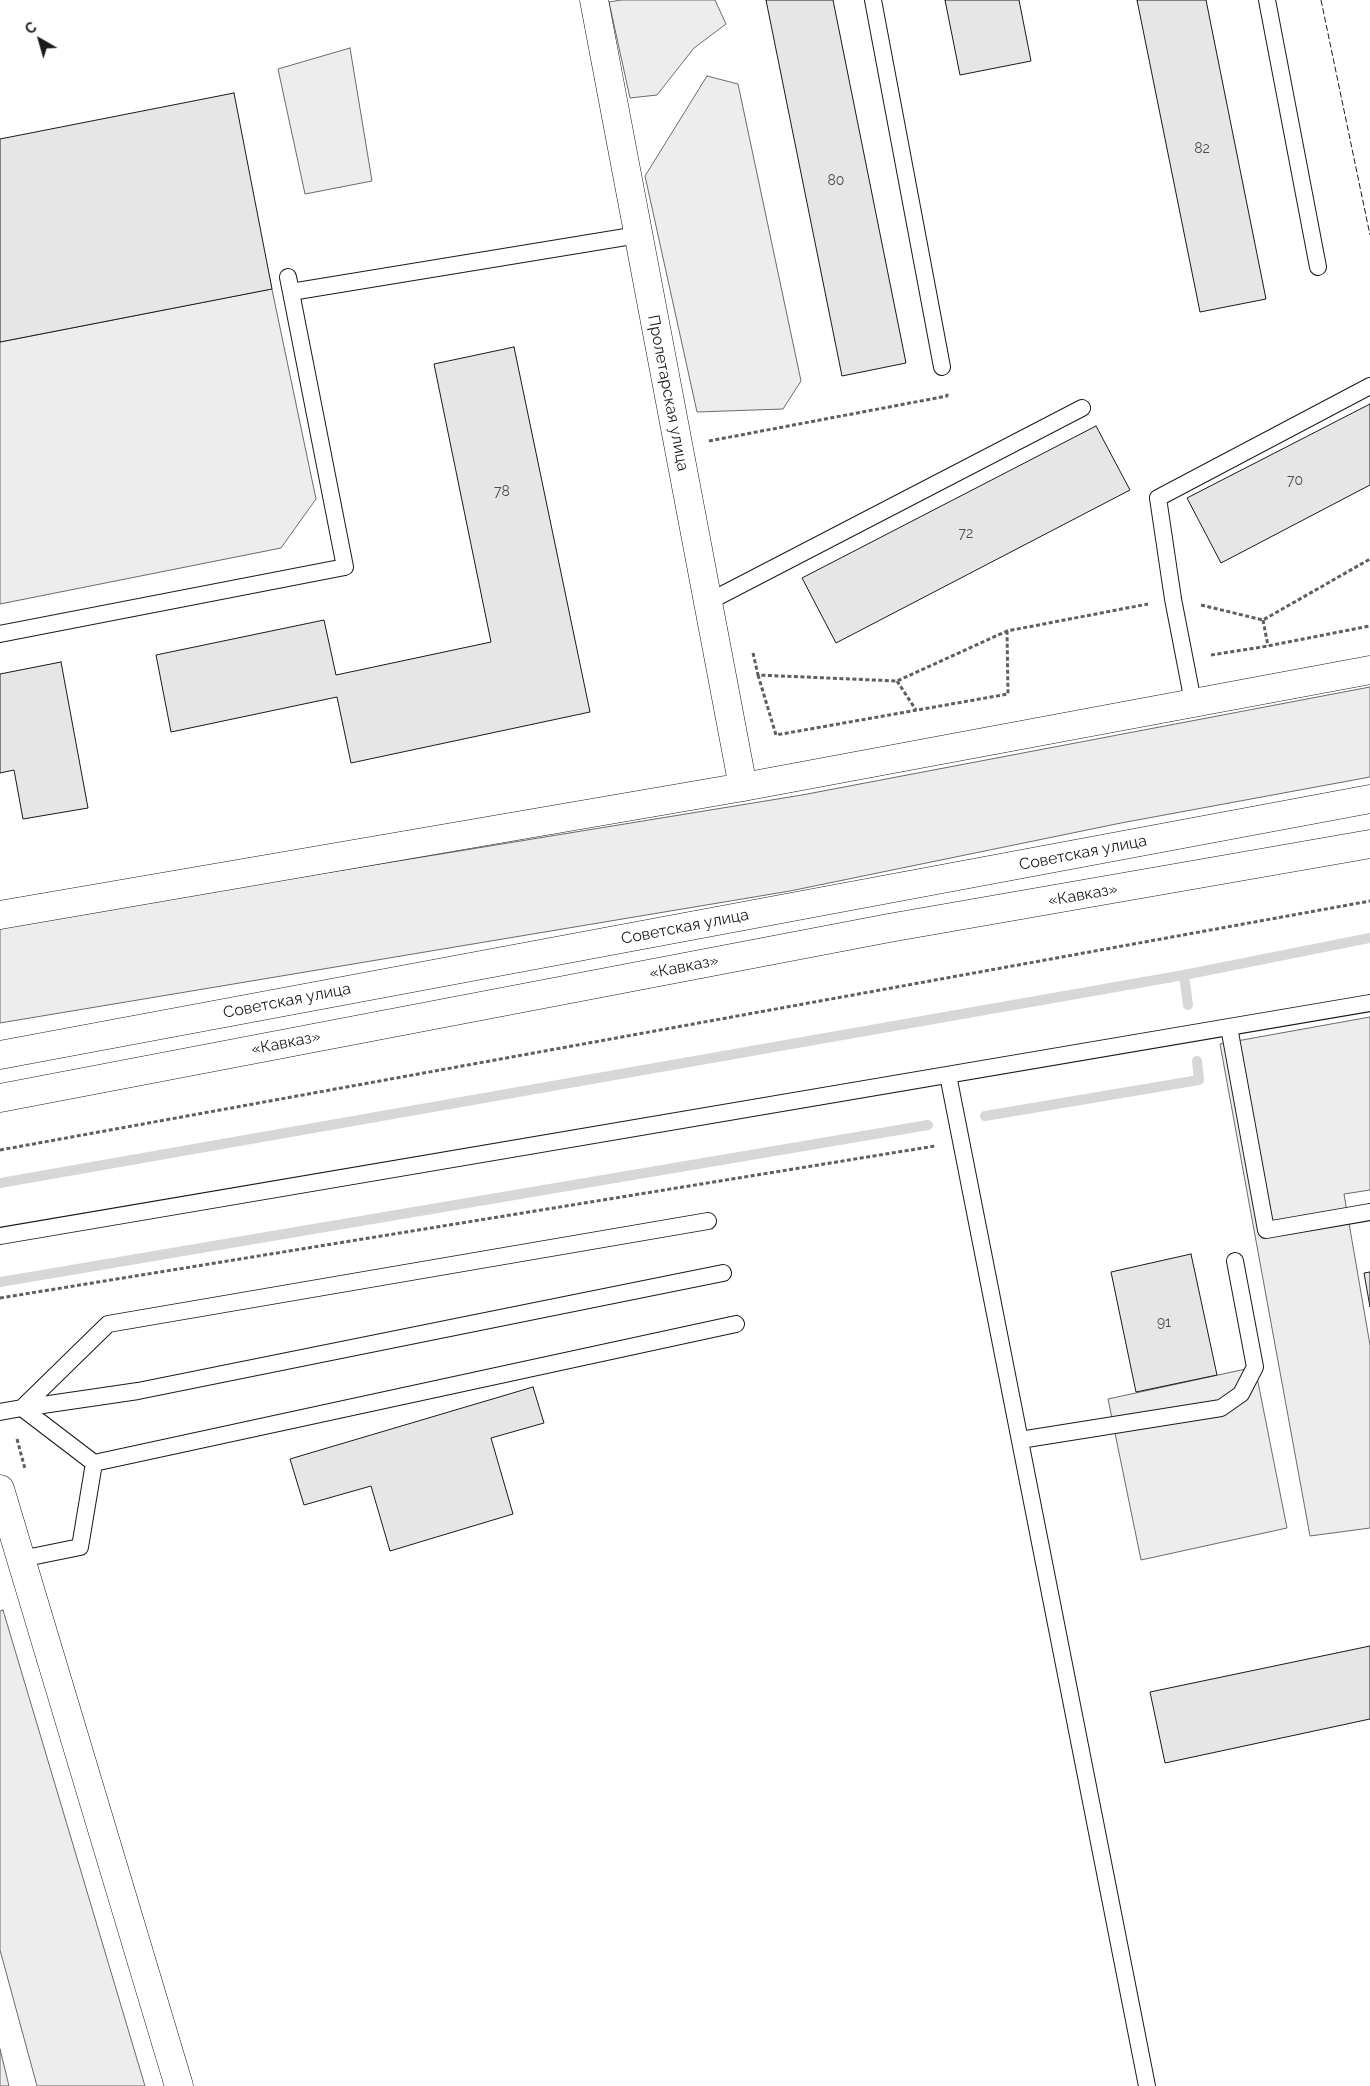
<!DOCTYPE html>
<meta charset="utf-8">
<style>
body{margin:0}
#map{position:relative;width:1370px;height:2086px;overflow:hidden;background:#fff;font-family:Raleway,sans-serif}
canvas{display:block}
.north{position:absolute;left:15px;top:15px;width:50px;height:50px;-webkit-text-stroke:4px #fff;paint-order:stroke;rotate:322deg;font-size:14px;font-weight:700;line-height:20px;text-align:center;color:#1a1a1a}
.north::after{content:'';display:block;margin:auto;width:18px;height:22px;background:#1a1a1a;clip-path:polygon(50% 0,100% 100%,50% 72%,0 100%)}
</style>
<div id="map">
<canvas width="1370" height="2086"></canvas>
<div class="north">С</div>
</div>
<script>
const ctx = document.querySelector('canvas').getContext('2d');
ctx.lineJoin = 'round';
function fillPath(path, color) { ctx.fillStyle = color; ctx.fill(path, 'evenodd'); }
const shape = rows => new Path2D(rows.map(r => 'M' + r).join(''));
function stroke(path, color, width, dash) { ctx.strokeStyle = color; ctx.lineWidth = width; ctx.lineCap = dash ? 'butt' : 'round'; ctx.setLineDash(dash || []); ctx.stroke(path); }
function write(font, color, halo, rows, align = 'center') {
  ctx.font = font + ' Raleway,sans-serif'; ctx.lineWidth = 4; ctx.setLineDash([]); ctx.textBaseline = 'middle'; ctx.strokeStyle = halo; ctx.fillStyle = color; for (const [text, x, y, turn = 0] of rows) {
    ctx.save(); ctx.translate(x, y); ctx.rotate((+turn || 0) * Math.PI / 180); ctx.textAlign = isNaN(turn) ? turn : align; if (halo) ctx.strokeText(text, 0, 0); ctx.fillText(text, 0, 0); ctx.restore();
  }
}
const built = shape([
 [621,0,715,0,726,24,694,48,657,95,630,98,609,2,621,0],
 [350,48,372,181,305,194,278,69,350,48],
 [707,76,738,84,801,381,783,409,697,412,645,176,707,76],
 [266,261,316,499,281,548,0,604,0,342,271,289,266,261],
 [1370,687,1370,777,1121,823,790,891,0,1023,0,926,802,795,1370,687],
 [1370,1017,1370,1190,1344,1194,1370,1345,1370,1528,1310,1536,1220,1044,1370,1017],
 [1255,1367,1287,1528,1141,1560,1108,1399,1255,1367],
 [3,1610,145,2086,37,2086,0,1950,0,1611,3,1610],
 [0,2049,9,2086,0,2086,0,2049]
]);
fillPath(built, '#ededed');
stroke(built, '#6a6a6a', 1);
stroke(shape([
 [1188,1005,1184,975,1370,938],
 [985,1116,1199,1080,1197,1061],
 [0,1183,1184,975],
 [0,1282,928,1125]
]), '#d7d7d7', 10);
const building = shape([
 [766,0,833,0,906,363,842,376,766,0],
 [945,0,1019,0,1031,61,960,75,945,0],
 [1137,0,1206,0,1266,299,1200,312,1137,0],
 [234,93,272,289,0,342,0,139,234,93],
 [514,347,590,712,351,763,337,697,171,732,156,655,324,620,336,675,491,642,434,364,514,347],
 [1370,404,1370,485,1221,563,1187,498,1370,404],
 [1096,426,1130,490,836,643,802,578,1096,426],
 [61,662,88,808,23,819,14,770,0,773,0,674,61,662],
 [1191,1254,1217,1375,1136,1392,1111,1272,1191,1254],
 [1370,1272,1370,1307,1364,1273,1370,1272],
 [533,1387,544,1423,491,1438,513,1514,390,1551,371,1486,304,1505,290,1459,533,1387],
 [1370,1646,1370,1719,1165,1763,1150,1692,1370,1646]
]);
fillPath(building, '#e6e6e6');
stroke(building, '#1a1a1a', 1);
const service = shape([
 [873,0,942,367],
 [1267,0,1318,267],
 [291,292,638,235],
 [708,602,1082,408],
 [0,634,345,567,288,277],
 [1193,702,1173,599,1158,498,1370,386],
 [1229,1027,1266,1230,1370,1212],
 [948,1075,1147,2086],
 [0,1236,1370,1003],
 [22,1408,94,1463,736,1324],
 [22,1408,138,1391,723,1273],
 [0,1412,22,1408,108,1324,708,1221],
 [1020,1440,1221,1408,1241,1394,1255,1367,1235,1261],
 [21,1559,80,1547,94,1463]
]);
const minor = shape([
 [594,0,743,787],
 [0,915,743,787,1370,670],
 [0,1489,179,2086]
]);
const trunk = shape([
 [0,1055,1370,799],
 [0,1098,889,928,1370,844]
]);
stroke(service, '#1a1a1a', 18);
stroke(minor, '#1a1a1a', 29);
stroke(trunk, '#1a1a1a', 29);
stroke(shape([
 [709,441,947,396,947,393],
 [1201,605,1263,620,1370,559],
 [1263,620,1268,646],
 [753,653,758,675,897,681,1007,631,1148,604],
 [1211,655,1268,646,1370,626],
 [758,675,776,735,1008,694,1007,631],
 [897,681,916,710],
 [0,1150,1370,901],
 [0,1298,935,1146],
 [17,1439,25,1469]
]), '#5f5f5f', 3, [4, 2.5]);
stroke(service, '#fff', 16);
stroke(minor, '#fff', 28);
stroke(trunk, '#fff', 28);
stroke(shape([
 [1321,0,1370,235]
]), '#1a1a1a', 1, [6, 2.5]);
write('14px', '#4d4d4d', null, [
 ["82",1202,149],
 ["80",836,181],
 ["70",1295,481],
 ["78",502,492],
 ["72",966,534],
 ["91",1164,1323]
]);
write('16px', '#1a1a1a', '#fff', [
 ["Пролетарская улица",668,393,79],
 ["Советская улица",1083,853,-11],
 ["«Кавказ»",1083,895,-10],
 ["Советская улица",685,927,-11],
 ["«Кавказ»",684,967,-11],
 ["Советская улица",287,1001,-11],
 ["«Кавказ»",286,1043,-11]
]);
</script>
